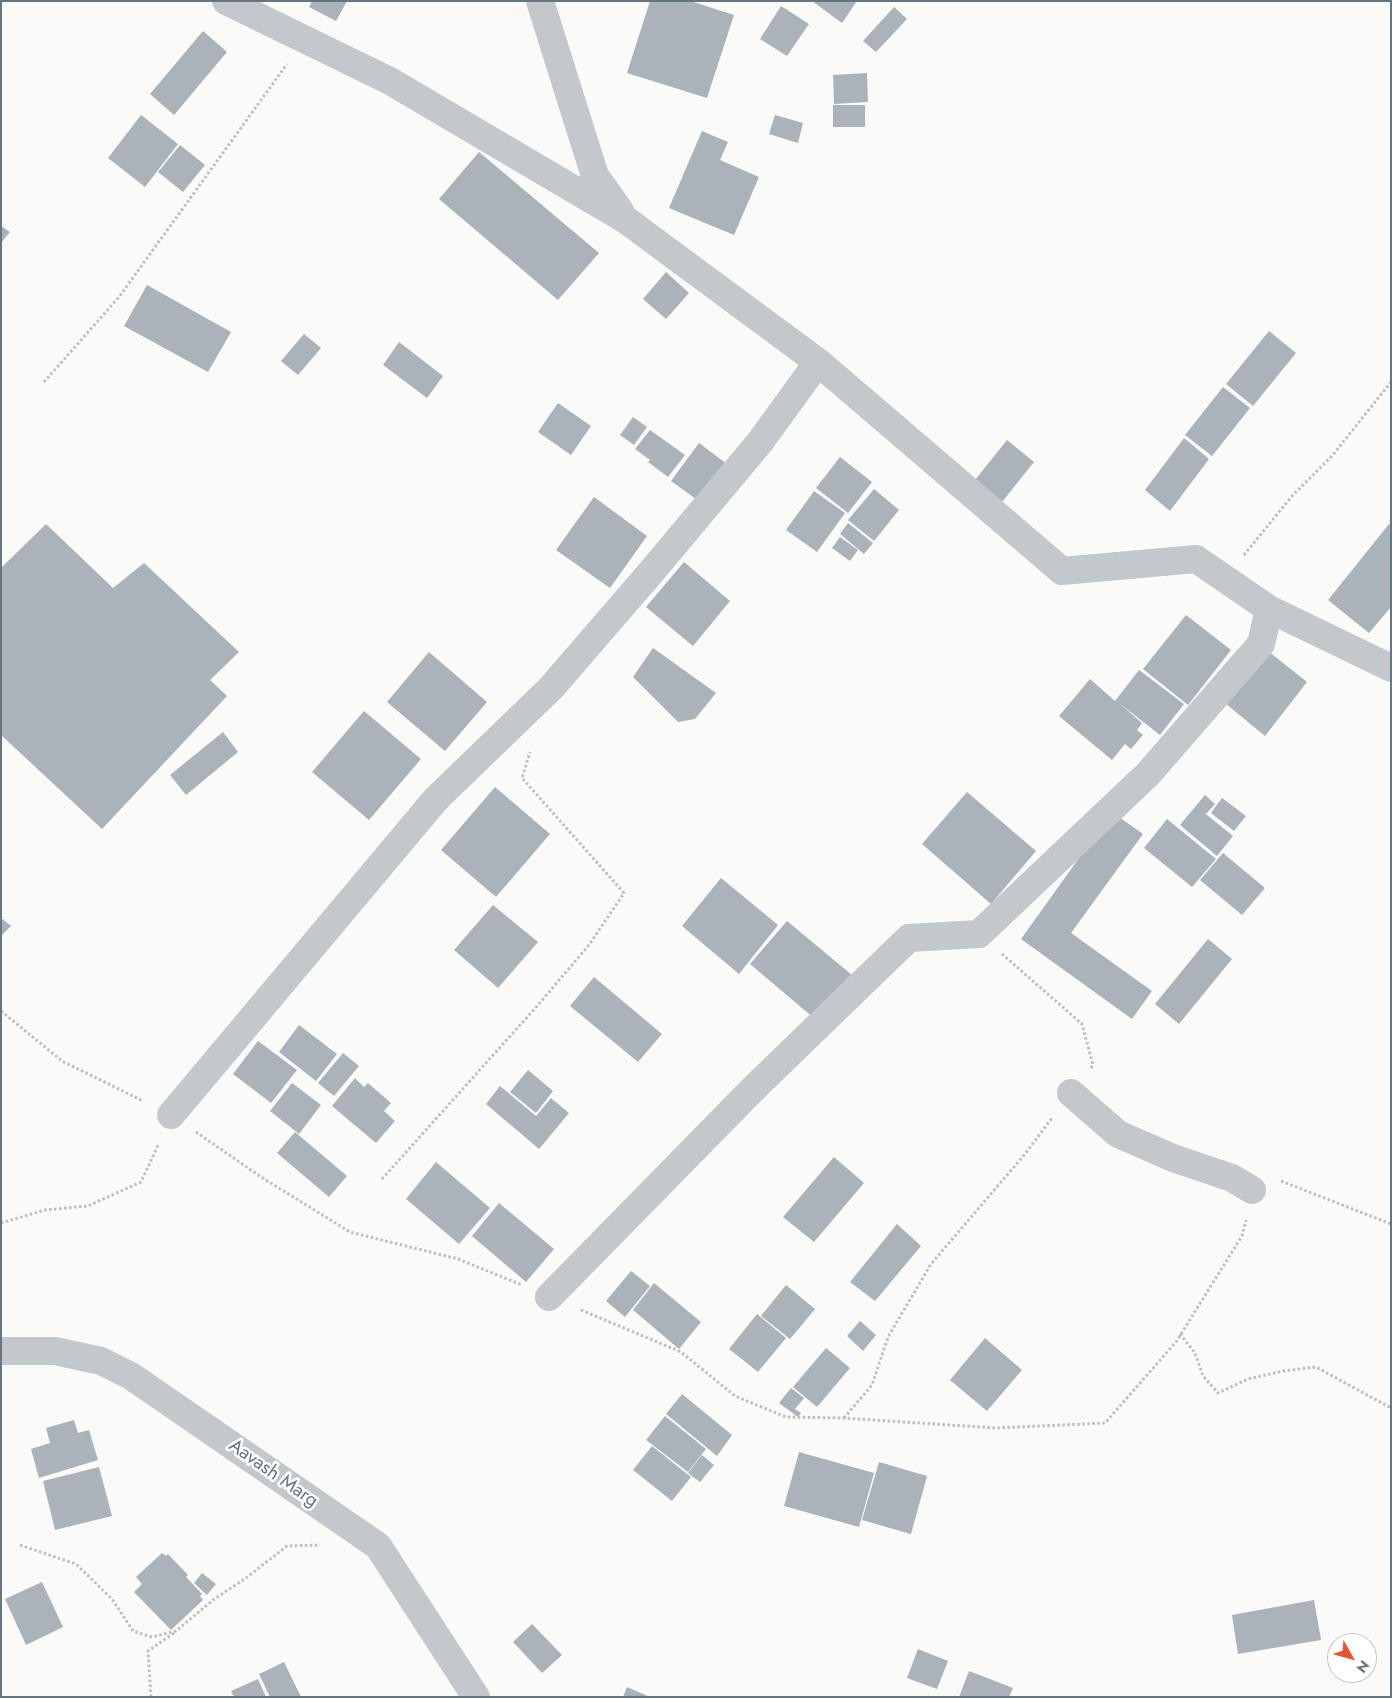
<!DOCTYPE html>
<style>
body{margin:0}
#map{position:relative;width:1392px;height:1698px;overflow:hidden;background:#fafaf8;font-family:Jost,sans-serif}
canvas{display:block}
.frame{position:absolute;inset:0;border:2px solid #657683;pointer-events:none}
.north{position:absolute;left:1327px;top:1633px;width:50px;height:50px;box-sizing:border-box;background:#fff;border:1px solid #c1c8cd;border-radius:50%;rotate:128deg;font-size:14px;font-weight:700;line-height:20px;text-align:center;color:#657683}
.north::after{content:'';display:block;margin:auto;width:18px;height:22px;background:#e4572e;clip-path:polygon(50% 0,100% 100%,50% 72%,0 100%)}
</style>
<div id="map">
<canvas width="1392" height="1698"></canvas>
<div class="frame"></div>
<div class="north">N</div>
</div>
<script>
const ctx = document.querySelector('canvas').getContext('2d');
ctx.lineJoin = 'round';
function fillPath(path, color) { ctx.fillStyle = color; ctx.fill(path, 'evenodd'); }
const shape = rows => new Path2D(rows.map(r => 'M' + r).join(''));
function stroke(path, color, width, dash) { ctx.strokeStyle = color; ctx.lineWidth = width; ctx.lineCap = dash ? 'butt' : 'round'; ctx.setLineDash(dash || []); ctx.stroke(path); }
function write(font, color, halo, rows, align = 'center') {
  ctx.font = font + ' Jost,sans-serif'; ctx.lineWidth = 5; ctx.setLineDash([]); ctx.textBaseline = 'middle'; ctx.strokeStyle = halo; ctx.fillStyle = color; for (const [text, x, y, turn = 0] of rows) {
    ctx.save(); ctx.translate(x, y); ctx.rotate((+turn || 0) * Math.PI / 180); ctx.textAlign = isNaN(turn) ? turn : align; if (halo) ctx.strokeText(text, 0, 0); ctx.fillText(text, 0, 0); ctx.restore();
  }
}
fillPath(shape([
 [312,1,347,1,336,21,309,7],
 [650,1,690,1,734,15,707,98,627,73],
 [812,1,857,1,842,23],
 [781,6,809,24,787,56,760,39],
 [894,7,907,19,876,52,863,41],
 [203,31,227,52,174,115,150,94],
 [867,73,868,102,834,104,833,75],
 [833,105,865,105,865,127,833,127],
 [141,115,178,144,145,187,108,158],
 [775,115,803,123,798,143,769,134],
 [702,131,728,142,720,160,759,177,734,235,669,208],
 [180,145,205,165,183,192,158,172],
 [479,152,599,253,558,300,439,199],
 [1,226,10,232,1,243],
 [666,272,689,293,666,319,643,299],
 [147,285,231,332,208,372,124,326],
 [1269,331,1296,353,1253,406,1226,384],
 [304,334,321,348,298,375,281,361],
 [399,342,443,376,427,398,383,365],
 [1223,387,1250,408,1212,456,1185,435],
 [558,403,591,426,571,455,538,432],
 [633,417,647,427,634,445,620,435],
 [650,430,685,455,668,477,648,462,650,460,635,449],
 [1184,438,1209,459,1170,511,1145,490],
 [1007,440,1034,462,1002,502,975,480],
 [699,443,731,467,703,504,671,481],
 [840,457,872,482,848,513,816,488],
 [874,489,899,510,874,541,848,520],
 [814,491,845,513,817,552,786,530],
 [594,497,647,536,610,588,556,550],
 [848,523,873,543,864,554,840,534],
 [46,524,113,588,144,563,239,652,210,680,227,696,102,829,1,735,1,568],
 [1389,524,1391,525,1391,607,1369,633,1328,600],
 [840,537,858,550,850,561,832,548],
 [684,562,730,601,693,646,646,607],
 [1186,615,1231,650,1188,705,1143,669],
 [653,648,716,693,695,719,678,722,633,677],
 [1268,651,1307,682,1265,736,1225,703],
 [429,652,487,702,445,751,387,702],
 [1139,670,1184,704,1160,735,1119,703,1142,723,1137,730,1143,735,1131,749,1125,744,1112,760,1059,716,1090,679,1115,701],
 [364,711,421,759,369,820,312,772],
 [223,732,238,752,186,795,170,775],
 [495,787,550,834,496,897,441,850],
 [967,792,1036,851,991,904,922,844],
 [1205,795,1215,804,1206,814,1202,811,1233,836,1217,856,1180,825],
 [1222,798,1246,816,1234,831,1211,813],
 [1112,812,1143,834,1071,933,1152,991,1132,1019,1021,939],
 [1167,819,1216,859,1192,887,1144,848],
 [1223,853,1265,888,1242,915,1200,880],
 [721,878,778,925,739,974,682,926],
 [493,905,538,942,498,988,454,950],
 [1,918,11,926,1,936],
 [787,921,852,975,815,1019,750,964],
 [1208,939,1232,959,1179,1024,1155,1004],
 [594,977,662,1034,638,1062,570,1006],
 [299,1025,337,1054,316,1081,279,1052],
 [258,1041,297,1070,271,1103,233,1074],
 [343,1053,359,1066,334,1096,318,1083],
 [528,1070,553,1091,536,1113,510,1092],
 [355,1078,364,1087,368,1083,391,1103,384,1111,395,1121,376,1143,332,1106],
 [292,1083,321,1105,299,1134,270,1111],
 [500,1086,536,1116,551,1098,569,1113,539,1149,486,1104],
 [295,1132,347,1176,329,1197,277,1153],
 [834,1157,864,1183,814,1242,783,1217],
 [436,1162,490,1208,459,1244,406,1199],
 [499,1203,554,1249,526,1282,472,1236],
 [897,1224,921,1246,875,1301,850,1282],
 [631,1271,650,1286,625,1317,606,1301],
 [654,1283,701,1322,679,1349,633,1310],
 [786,1285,815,1309,790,1339,761,1316],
 [757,1314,786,1338,758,1372,729,1349],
 [860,1321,876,1335,863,1351,847,1336],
 [985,1338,1022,1370,987,1411,950,1380],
 [826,1348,850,1368,817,1407,793,1387],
 [791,1388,804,1398,795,1409,801,1413,798,1417,779,1403],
 [682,1394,732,1435,717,1456,666,1414],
 [665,1416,706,1449,688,1472,646,1440],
 [74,1420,78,1433,89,1430,98,1460,39,1478,31,1449,50,1443,46,1428],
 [652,1446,691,1477,672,1501,633,1470],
 [799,1452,874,1473,859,1527,784,1506],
 [702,1455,714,1465,700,1482,688,1473],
 [879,1462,927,1476,911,1534,862,1520],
 [99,1467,112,1516,55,1530,43,1481],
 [162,1553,166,1556,168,1554,188,1575,186,1577,202,1594,200,1596,203,1600,171,1630,134,1592,142,1584,136,1577],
 [202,1573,216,1584,207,1595,194,1583],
 [42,1582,63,1627,26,1645,5,1599],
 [1314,1600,1321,1640,1238,1654,1232,1615],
 [532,1624,562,1655,542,1673,513,1642],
 [918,1649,948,1661,937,1689,907,1678],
 [284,1662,301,1697,270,1697,259,1674],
 [969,1671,1013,1688,1009,1697,959,1697],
 [258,1679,266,1697,234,1697,231,1691],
 [627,1687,650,1697,623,1697]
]), '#aab3b9');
stroke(shape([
 [44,382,119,297,287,64],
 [1244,555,1292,496,1332,456,1391,382],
 [1002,954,1082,1024,1093,1065,1090,1069],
 [1,1011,62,1061,143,1101],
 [196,1132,261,1177,350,1232,458,1259,522,1285],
 [382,1179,538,1005,589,945,624,893,522,778,530,752],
 [1281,1181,1391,1224],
 [1,1223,45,1210,88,1206,141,1182,159,1143],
 [581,1310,681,1352,735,1396,786,1417,843,1418,996,1428,1105,1423,1176,1342,1242,1236,1246,1220],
 [1180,1334,1195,1353,1203,1376,1218,1393,1248,1379,1283,1371,1316,1367,1391,1408],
 [844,1418,872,1385,888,1337,931,1264,1025,1154,1052,1118],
 [20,1545,76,1564,112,1599,133,1631,152,1637,176,1631,213,1600,246,1578,287,1546,320,1545],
 [151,1697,148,1651,174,1633]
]), '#bbbfc2', 3, [2.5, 2.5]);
stroke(shape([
 [226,1,390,81,626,220,818,362,1062,571,1196,559,1269,609,1391,668],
 [540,1,595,176,620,211],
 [1071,1093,1118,1134,1173,1158,1232,1178,1252,1190],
 [171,1115,436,799,551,688,652,571,760,442,818,362],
 [549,1297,753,1089,909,938,979,934,1148,774,1261,644,1269,609],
 [1,1351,55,1351,101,1361,131,1376,378,1546,476,1697]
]), '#c3c8cc', 28);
write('19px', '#657683', '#fff', [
 ["Aavash Marg",273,1474,35]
]);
</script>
